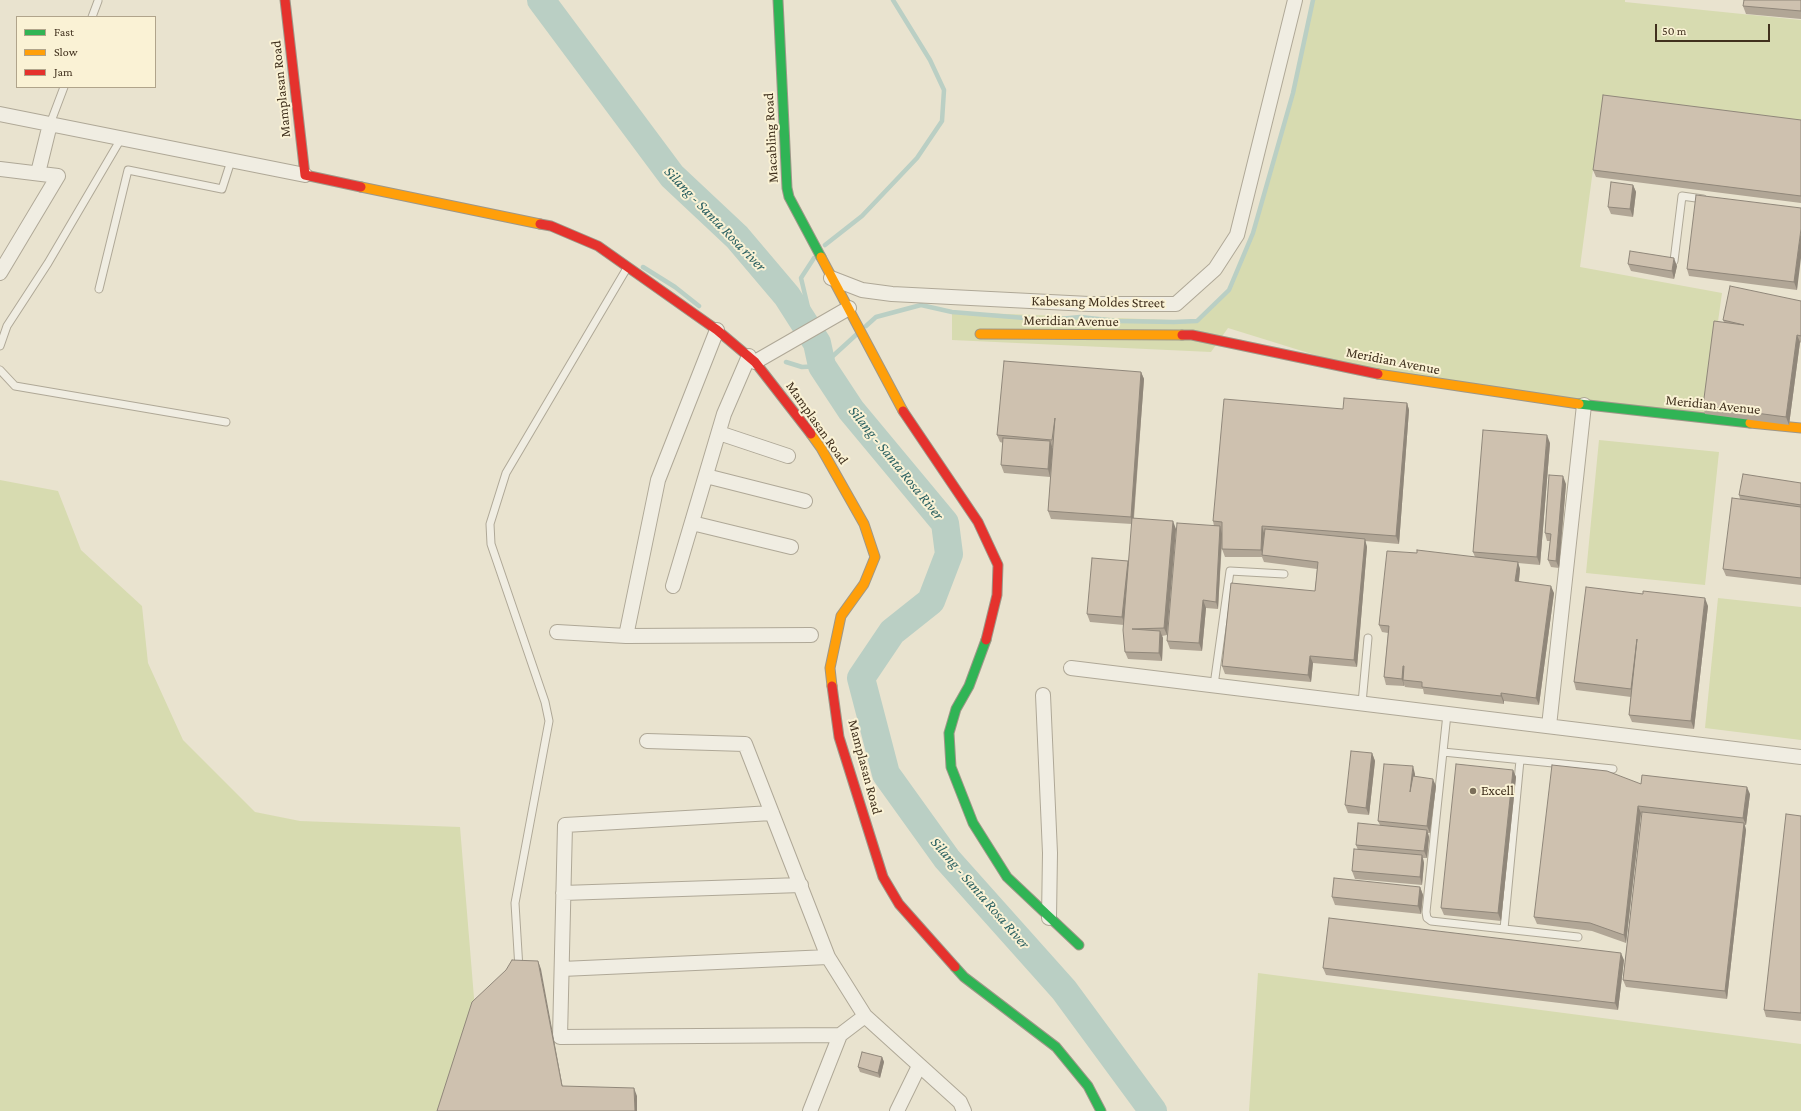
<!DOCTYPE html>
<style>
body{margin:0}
#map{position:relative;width:1801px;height:1111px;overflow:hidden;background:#e9e3cf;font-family:"Crimson Pro",serif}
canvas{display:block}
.legend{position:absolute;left:16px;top:16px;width:140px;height:72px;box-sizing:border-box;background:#faf2d5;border:1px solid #b0a48b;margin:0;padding:5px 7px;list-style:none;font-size:12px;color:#40301d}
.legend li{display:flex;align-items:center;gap:8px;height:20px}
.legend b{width:20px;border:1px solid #b0a48b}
.scale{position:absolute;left:1655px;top:24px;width:115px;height:18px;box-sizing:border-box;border:2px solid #40301d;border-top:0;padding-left:5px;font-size:12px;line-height:14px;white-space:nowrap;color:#40301d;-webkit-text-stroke:3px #faf2d5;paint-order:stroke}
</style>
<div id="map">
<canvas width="1801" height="1111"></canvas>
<ul class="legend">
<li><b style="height:5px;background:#30b455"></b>Fast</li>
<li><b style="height:5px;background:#ff9f0a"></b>Slow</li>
<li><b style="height:5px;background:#e5322d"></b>Jam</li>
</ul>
<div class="scale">50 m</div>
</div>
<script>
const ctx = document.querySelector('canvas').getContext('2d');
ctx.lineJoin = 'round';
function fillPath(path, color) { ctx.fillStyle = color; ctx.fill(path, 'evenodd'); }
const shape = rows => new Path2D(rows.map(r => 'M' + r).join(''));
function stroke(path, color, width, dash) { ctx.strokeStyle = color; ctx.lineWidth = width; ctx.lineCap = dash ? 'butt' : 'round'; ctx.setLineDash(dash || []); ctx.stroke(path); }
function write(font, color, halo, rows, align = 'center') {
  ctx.font = font + ' "Crimson Pro",serif'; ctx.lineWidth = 4; ctx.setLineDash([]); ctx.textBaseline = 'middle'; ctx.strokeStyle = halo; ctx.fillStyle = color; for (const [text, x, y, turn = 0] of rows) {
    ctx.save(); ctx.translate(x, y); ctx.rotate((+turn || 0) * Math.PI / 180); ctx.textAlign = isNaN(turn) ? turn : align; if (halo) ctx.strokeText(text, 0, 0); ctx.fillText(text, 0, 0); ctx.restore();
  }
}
fillPath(shape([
 [1313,0,1625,0,1625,2,1801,20,1801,121,1602,102,1580,267,1722,293,1705,414,1399,381,1228,328,1211,352,952,340,952,312,1197,321,1229,290,1253,233,1293,93],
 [1599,440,1719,452,1705,585,1586,573],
 [0,480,58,491,81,550,142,606,148,663,183,740,255,812,300,821,460,827,475,1010,442,1111,0,1111],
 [1718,598,1801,607,1801,740,1705,728],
 [1258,973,1801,1044,1801,1111,1249,1111]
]), '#d7dbb0');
stroke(shape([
 [825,245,862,216,917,158,942,121,944,90,930,60,893,0],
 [814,258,801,278,822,366],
 [643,267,675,287,699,306],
 [866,326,876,317,921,305,952,312,1049,320,1080,317,1117,321,1174,322,1197,321,1229,290,1253,233,1293,93,1313,0],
 [786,362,802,367,822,366,857,334]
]), '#bacfc4', 4.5);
stroke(shape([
 [541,0,672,176,737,237,787,296,817,343,822,366,851,410,945,523,949,554,931,601,892,632,861,678,886,774,947,859,1064,990,1153,1111]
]), '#bacfc4', 28);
const lane = shape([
 [92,17,98,1],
 [50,124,64,87],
 [1674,261,1682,196,1703,199],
 [99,289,128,170,222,189,231,161],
 [0,346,7,326,48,263,122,137],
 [0,370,15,386,226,422],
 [1214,685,1230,571,1284,574],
 [1362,703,1368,638],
 [1447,714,1426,912,1427,918,1431,921,1578,937],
 [1443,752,1613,769],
 [1504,929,1520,760],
 [519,969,515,903,549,721,545,702,491,544,490,524,506,473,627,268]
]);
const street = shape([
 [0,114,305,175],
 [0,169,58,176,0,273],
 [38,173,50,124],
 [831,278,862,290,892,294,1089,304,1176,304,1215,269,1237,235,1295,0],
 [755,362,849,308],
 [719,433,788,456],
 [706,476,805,501],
 [692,523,791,547],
 [673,586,724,414,749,356],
 [557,632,626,636,658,480,717,330],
 [626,636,811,635],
 [1071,668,1801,757],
 [1043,695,1050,853,1049,918],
 [1549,726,1584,405],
 [647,741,745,744,828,957,865,1016,960,1102,964,1111],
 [772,813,565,825,560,1037,840,1035,865,1016],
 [563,893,801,885],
 [562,969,828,957],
 [810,1111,840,1035],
 [897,1111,919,1066]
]);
const fast = shape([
 [778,0,787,188,789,197,821,257],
 [1579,404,1750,423],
 [986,640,969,686,956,709,949,733,951,767,973,823,1007,877,1079,945],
 [955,967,964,977,1056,1047,1088,1086,1101,1111]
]);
const slow = shape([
 [361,187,540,224],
 [821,257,903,411],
 [980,334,1182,335],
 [1378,374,1579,404],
 [1750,423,1801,428],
 [811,434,821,448,864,524,875,557,864,584,841,616,830,668,832,686]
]);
const jam = shape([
 [285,0,305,175,361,187],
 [540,224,551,226,598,246,717,330,755,362,811,434],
 [1182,335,1192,335,1378,374],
 [903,411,978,522,998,565,997,595,986,640],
 [832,686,839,737,883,877,899,904,955,967]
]);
stroke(lane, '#afa897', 9);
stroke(street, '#afa897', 16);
stroke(fast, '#9e9788', 11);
stroke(slow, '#9e9788', 11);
stroke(jam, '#9e9788', 11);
stroke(lane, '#f0ede2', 7);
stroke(street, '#f0ede2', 14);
stroke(fast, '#30b455', 9);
stroke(slow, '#ff9f0a', 9);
stroke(jam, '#e5322d', 9);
fillPath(shape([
 [1801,0,1801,19,1746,14,1743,6],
 [1801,120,1801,203,1596,177,1593,170],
 [1633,185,1636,192,1633,217,1611,214,1608,207],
 [1801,208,1797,290,1689,276,1687,269],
 [1628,264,1677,266,1674,279,1631,271],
 [1801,301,1801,343,1800,342,1789,425,1705,414,1703,406,1724,322,1723,320],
 [1141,372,1144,379,1134,518,1176,529,1167,635,1162,636,1163,638,1162,661,1128,659,1125,652,1124,625,1090,622,1087,614,1129,564,1132,524,1051,519,1048,511,1053,447,1052,447,1053,449,1050,477,1004,473,1001,465,1003,443,1000,442,997,435],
 [1407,403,1409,410,1399,544,1365,541,1367,547,1357,667,1313,663,1311,682,1225,674,1222,666,1315,591,1317,569,1264,562,1262,557,1225,557,1222,549,1222,543,1218,609,1206,608,1202,651,1170,649,1167,641,1214,526,1213,521,1343,409],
 [1550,443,1540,565,1518,563,1520,569,1519,581,1554,593,1539,705,1504,701,1504,704,1424,694,1423,689,1405,687,1404,685,1404,686,1386,685,1384,677,1388,633,1382,632,1379,625,1417,553,1475,557,1473,552],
 [1801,483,1801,585,1726,576,1723,569,1740,499,1739,495],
 [1566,484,1559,568,1551,567,1548,560,1550,541,1547,541,1545,533],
 [1708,606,1694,729,1632,722,1629,715,1631,697,1576,690,1574,682],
 [1372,753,1375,761,1369,815,1348,813,1345,805],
 [1513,770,1516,777,1501,921,1444,915,1441,908],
 [1415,774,1415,776,1436,786,1430,833,1428,833,1429,837,1427,858,1423,858,1424,863,1422,885,1355,879,1352,871,1358,850,1356,845,1380,825,1378,821],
 [1641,784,1750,794,1746,825,1745,825,1746,830,1727,999,1626,987,1623,980,1642,814,1641,813,1626,943,1592,931,1537,924,1534,917],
 [1801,816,1801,1021,1766,1017,1764,1010],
 [1420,887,1423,895,1421,914,1335,905,1332,897],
 [1624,960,1618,1010,1326,975,1323,968],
 [882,1057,884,1062,880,1078,860,1072,858,1067]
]), '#b1a696');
fillPath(shape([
 [1633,185,1636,192,1633,217,1630,209],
 [1801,229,1801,258,1797,290,1794,282],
 [1674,258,1677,266,1674,279,1672,271],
 [1797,335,1800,342,1789,425,1786,417],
 [1141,372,1144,379,1133,524,1131,517],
 [1407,403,1409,410,1399,544,1396,536],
 [1547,435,1550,443,1540,565,1537,557],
 [1050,441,1053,449,1050,477,1048,469],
 [1563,476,1566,484,1559,568,1556,561],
 [1173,521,1176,529,1167,635,1164,628],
 [1220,526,1222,534,1218,609,1216,602],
 [1262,526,1264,533,1263,555,1261,550],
 [1365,539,1367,547,1357,667,1354,660],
 [1128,561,1130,569,1125,625,1122,617],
 [1518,562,1520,569,1518,588,1515,581],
 [1551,586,1554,593,1539,705,1536,698],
 [1705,598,1708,606,1694,729,1691,721],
 [1203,600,1206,608,1202,651,1199,643],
 [1160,631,1163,638,1162,661,1159,653],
 [1637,639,1633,697,1631,689],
 [1310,656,1313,663,1311,682,1308,675],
 [1403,666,1405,673,1403,680,1404,685,1404,686,1402,679],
 [1501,693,1504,701,1504,704,1501,696],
 [1372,753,1375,761,1369,815,1366,808],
 [1413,766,1415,774,1413,800,1410,792],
 [1513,770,1516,777,1501,921,1498,913],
 [1433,779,1436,786,1430,833,1427,826],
 [1747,787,1750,794,1746,825,1743,818],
 [1638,806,1641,813,1626,943,1624,935],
 [1744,823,1746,830,1727,999,1725,991],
 [1427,830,1429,837,1427,858,1424,851],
 [1422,855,1424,863,1422,885,1420,877],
 [1420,887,1423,895,1421,914,1418,906],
 [1621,953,1624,960,1618,1010,1615,1003],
 [538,961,541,969,564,1094,562,1086],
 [882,1057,884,1062,880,1078,878,1073],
 [634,1088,637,1096,637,1111,635,1111]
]), '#90877a');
const building = shape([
 [1744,0,1801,0,1801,11,1743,6,1744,0],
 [1603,95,1801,120,1801,196,1593,170,1603,95],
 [1611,182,1633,185,1630,209,1608,207,1611,182],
 [1696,195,1801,208,1801,229,1794,282,1687,269,1696,195],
 [1630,251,1674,258,1672,271,1628,264,1630,251],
 [1730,286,1801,301,1801,336,1797,335,1786,417,1703,406,1714,321,1744,325,1723,320,1730,286],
 [1004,361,1141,372,1131,517,1048,511,1055,418,1052,440,997,435,1004,361],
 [1344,398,1407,403,1396,536,1262,526,1261,550,1222,549,1222,522,1213,521,1224,399,1343,409,1344,398],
 [1483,430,1547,435,1537,557,1473,552,1483,430],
 [1003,438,1050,441,1048,469,1001,465,1003,438],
 [1743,474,1801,483,1801,505,1739,495,1743,474],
 [1549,475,1563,476,1556,561,1548,560,1551,534,1545,533,1549,475],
 [1732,498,1801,507,1801,578,1723,569,1732,498],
 [1132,518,1173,521,1164,628,1132,629,1160,631,1159,653,1125,652,1123,630,1132,518],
 [1177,523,1220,526,1216,602,1203,600,1199,643,1167,641,1177,523],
 [1265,529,1365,539,1354,660,1310,656,1308,675,1222,666,1231,583,1315,591,1318,562,1262,555,1265,529],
 [1417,550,1518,562,1515,581,1551,586,1536,698,1501,693,1501,696,1422,687,1422,682,1403,680,1404,666,1403,666,1402,679,1384,677,1389,626,1379,625,1387,551,1417,553,1417,550],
 [1092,558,1128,561,1122,617,1087,614,1092,558],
 [1586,587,1643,594,1643,591,1705,598,1691,721,1629,715,1637,639,1631,689,1574,682,1586,587],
 [1351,751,1372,753,1366,808,1345,805,1351,751],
 [1384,764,1413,766,1410,792,1413,776,1433,779,1427,826,1378,821,1384,764],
 [1456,764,1513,770,1498,913,1441,908,1456,764],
 [1552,765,1607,771,1641,784,1642,775,1747,787,1743,818,1638,806,1624,935,1590,923,1534,917,1552,765],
 [1642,812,1744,823,1725,991,1623,980,1642,812],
 [1786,814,1801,816,1801,1013,1764,1010,1786,814],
 [1358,823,1427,830,1424,851,1356,845,1358,823],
 [1354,849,1422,855,1420,877,1352,871,1354,849],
 [1334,878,1420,887,1418,906,1332,897,1334,878],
 [1329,918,1621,953,1615,1003,1323,968,1329,918],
 [512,960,538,961,562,1086,634,1088,635,1111,437,1111,472,1002,506,970,512,960],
 [862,1052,882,1057,878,1073,858,1067,862,1052]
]);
fillPath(building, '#cec1af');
stroke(building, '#90877a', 1);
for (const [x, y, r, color] of [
 [1473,791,4,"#7b6f5b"]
]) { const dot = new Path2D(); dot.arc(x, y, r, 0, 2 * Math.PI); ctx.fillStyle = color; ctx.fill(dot); stroke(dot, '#faf2d5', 1.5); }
write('14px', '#40301d', '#faf2d5', [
 ["Mamplasan Road",281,89,-96],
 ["Macabling Road",771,138,-93],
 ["Kabesang Moldes Street",1098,302,1],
 ["Meridian Avenue",1071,321,1],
 ["Meridian Avenue",1393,361,11],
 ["Meridian Avenue",1713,405,6],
 ["Mamplasan Road",817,423,55],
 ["Mamplasan Road",865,767,75]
]);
write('14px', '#40301d', '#faf2d5', [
 ["Excell",1481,791]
], 'left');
write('italic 15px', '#2a6061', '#faf2d5', [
 ["Silang - Santa Rosa river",715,219,46],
 ["Silang - Santa Rosa River",896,463,51],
 ["Silang - Santa Rosa River",980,893,49]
]);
</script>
